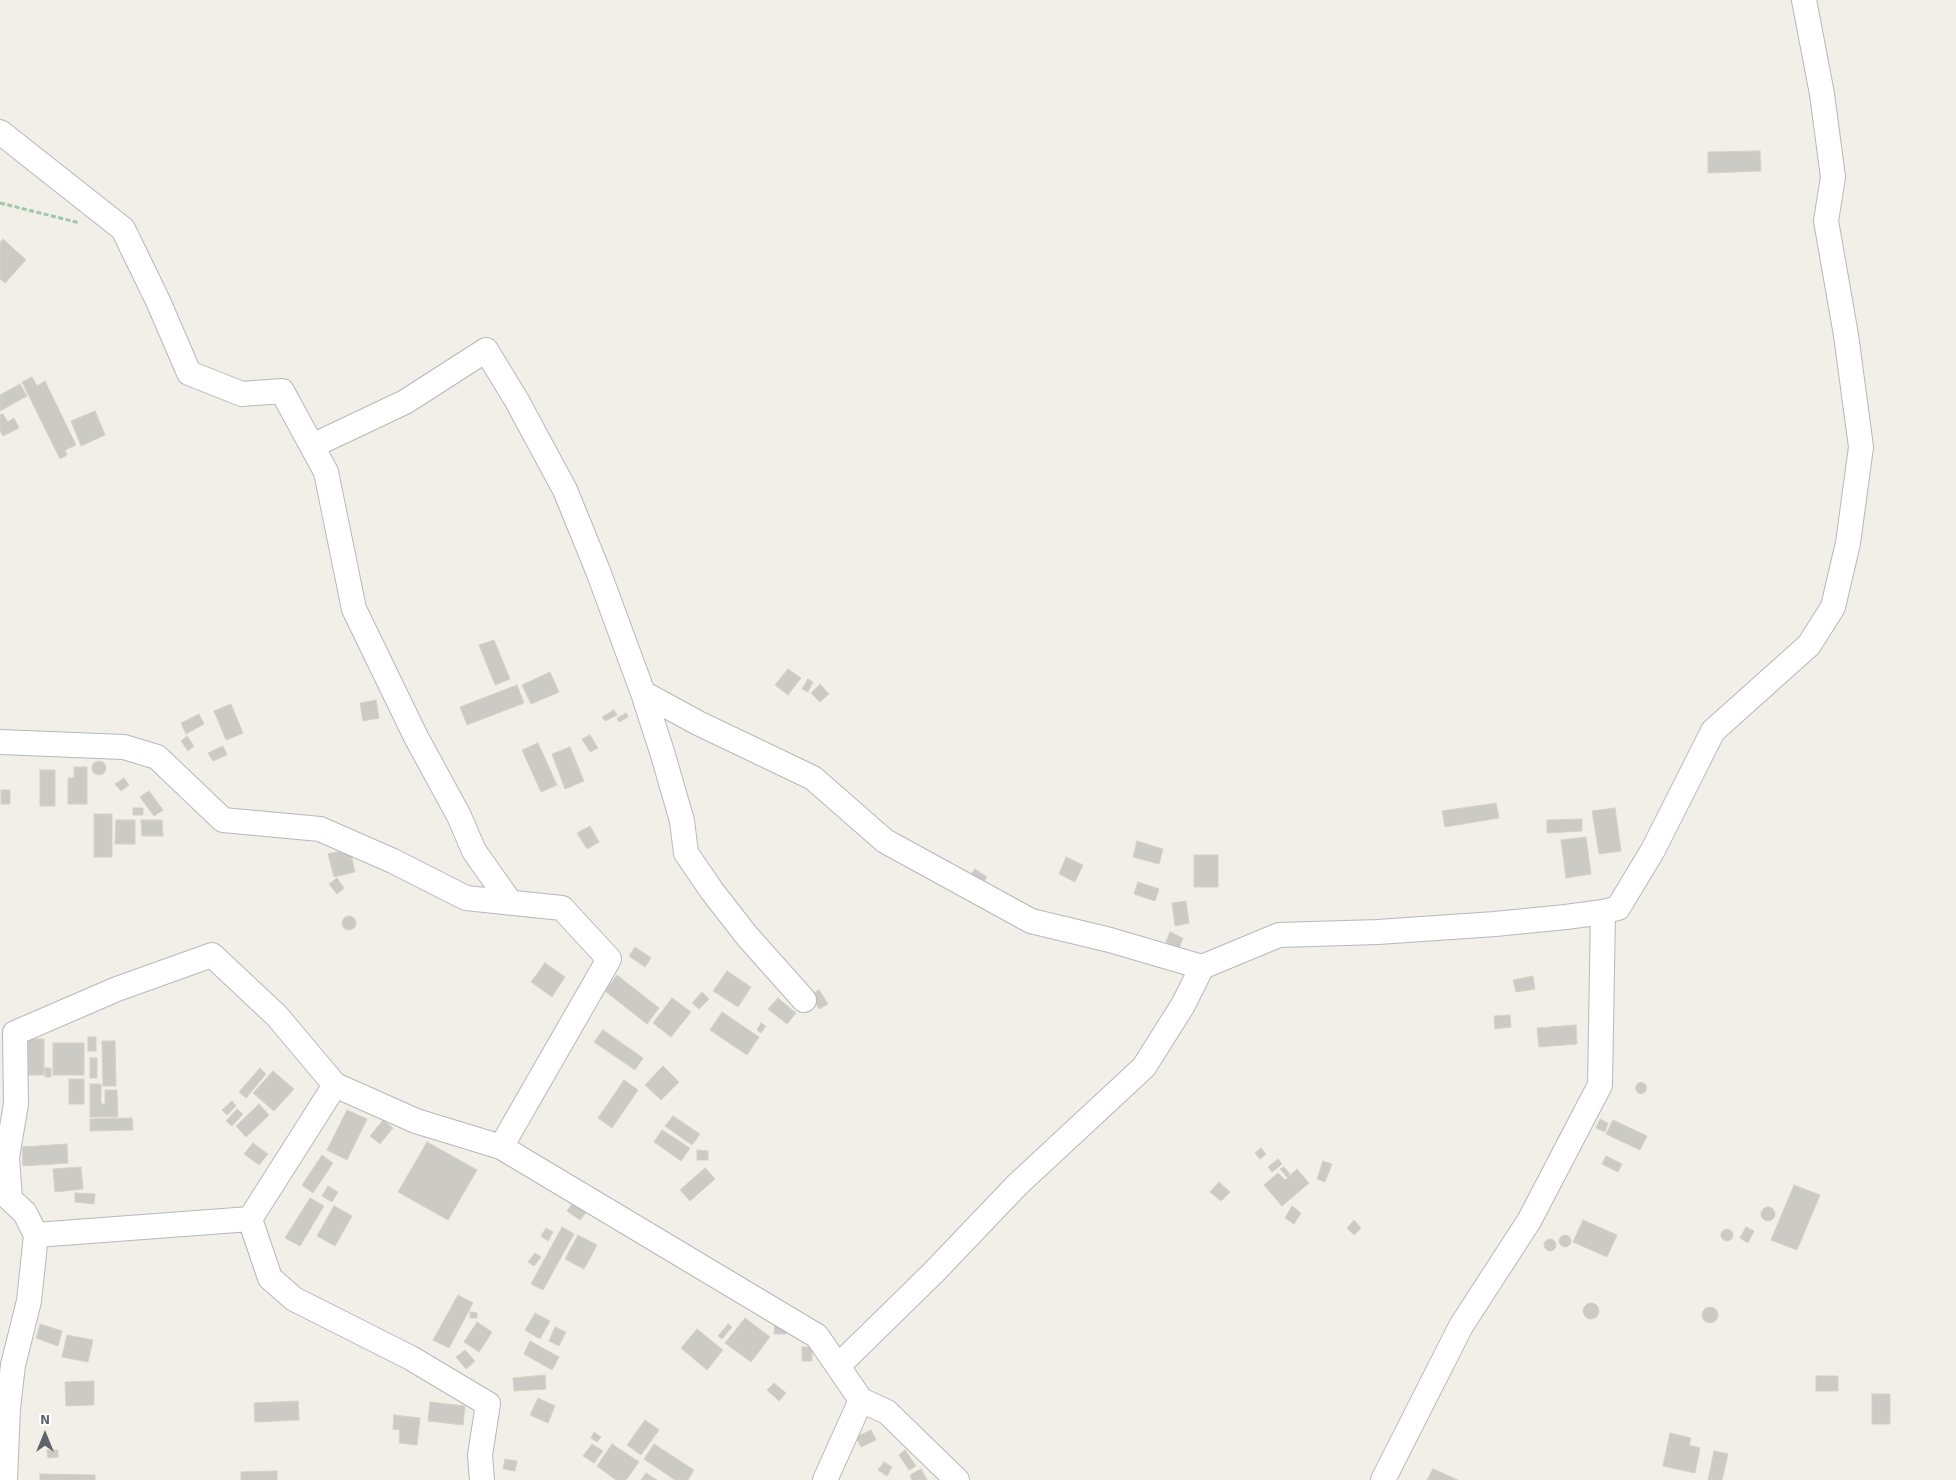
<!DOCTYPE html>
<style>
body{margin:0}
#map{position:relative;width:1956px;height:1480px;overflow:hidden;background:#f1efe8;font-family:Signika,sans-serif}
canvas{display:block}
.north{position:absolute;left:20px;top:1410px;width:50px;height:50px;-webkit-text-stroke:4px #fff;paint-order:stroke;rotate:0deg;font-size:14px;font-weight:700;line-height:20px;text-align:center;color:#5f6368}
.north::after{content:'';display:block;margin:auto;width:18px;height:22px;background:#5f6368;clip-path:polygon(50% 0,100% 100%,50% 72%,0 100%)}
</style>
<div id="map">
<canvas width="1956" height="1480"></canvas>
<div class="north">N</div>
</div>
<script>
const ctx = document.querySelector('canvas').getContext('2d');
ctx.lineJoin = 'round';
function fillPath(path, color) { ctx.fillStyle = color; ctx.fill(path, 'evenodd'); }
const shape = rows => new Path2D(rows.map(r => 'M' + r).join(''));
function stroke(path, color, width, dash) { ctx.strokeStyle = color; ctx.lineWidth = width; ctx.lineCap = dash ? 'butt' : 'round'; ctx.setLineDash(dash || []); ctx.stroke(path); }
const building = shape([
 [1760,151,1761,171,1708,173,1708,152,1760,151],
 [3,239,26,260,5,283,0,279,0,243,3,239],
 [32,377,37,386,45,381,76,445,65,450,67,455,60,459,22,382,32,377],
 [20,384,27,396,0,411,0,395,20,384],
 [95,411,105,435,81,446,71,421,95,411],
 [3,414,8,422,14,418,19,428,3,436,0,431,0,415,3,414],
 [494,640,510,679,495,685,479,645,494,640],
 [788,669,801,678,788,695,775,685,788,669],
 [550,672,559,692,531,704,522,685,550,672],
 [808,679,813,682,808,692,802,689,808,679],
 [820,684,829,694,820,702,811,693,820,684],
 [517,685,524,703,467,725,460,707,517,685],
 [376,700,379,718,363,721,360,703,376,700],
 [231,704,243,733,226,740,214,711,231,704],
 [614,710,617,715,605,721,602,717,614,710],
 [626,713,628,717,619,722,617,718,626,713],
 [199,714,204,724,186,734,181,723,199,714],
 [590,735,598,748,590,752,582,739,590,735],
 [187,736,194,746,188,751,181,741,187,736],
 [538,743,557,785,541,792,522,750,538,743],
 [223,746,227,755,213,761,208,753,223,746],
 [570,747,584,781,565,789,552,754,570,747],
 '92 768a7 7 0 1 1 14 0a7 7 0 1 1-14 0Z',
 [74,767,87,767,87,804,68,804,68,778,74,778,74,767],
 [40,770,55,770,55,806,40,806,40,770],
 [124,778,129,785,121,791,115,784,124,778],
 [1,790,10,790,10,804,1,804,1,790],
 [149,791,163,810,154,816,140,797,149,791],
 [1496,803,1499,818,1445,827,1442,811,1496,803],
 [133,808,143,808,143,815,133,815,133,808],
 [1615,808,1621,851,1599,854,1592,811,1615,808],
 [94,814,112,814,112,857,94,857,94,814],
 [1582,819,1582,831,1547,833,1547,820,1582,819],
 [116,820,135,820,135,844,115,844,116,820],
 [141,820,162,820,163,836,142,836,141,820],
 [590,826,599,842,587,849,577,833,590,826],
 [1586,837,1591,874,1566,878,1561,840,1586,837],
 [1137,841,1163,849,1159,864,1133,857,1137,841],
 [350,849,355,872,334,877,328,854,350,849],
 [1194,855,1218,855,1218,887,1194,887,1194,855],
 [1066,857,1083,865,1075,882,1059,874,1066,857],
 [975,869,987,877,981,885,970,876,975,869],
 [337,878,344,888,337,894,329,884,337,878],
 [1138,882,1159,889,1155,901,1134,894,1138,882],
 [1186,901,1189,923,1175,926,1172,903,1186,901],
 '342 923a7 7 0 1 1 14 0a7 7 0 1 1-14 0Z',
 [1170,932,1183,938,1179,948,1166,942,1170,932],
 [635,947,651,958,645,967,629,956,635,947],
 [545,963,565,977,552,997,531,982,545,963],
 [727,971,751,987,738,1007,713,991,727,971],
 [617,975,659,1008,647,1024,605,991,617,975],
 [1533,976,1535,989,1516,992,1513,980,1533,976],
 [819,990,828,1004,819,1009,811,995,819,990],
 [702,992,709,999,699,1009,692,1003,702,992],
 [672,998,691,1012,671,1037,653,1023,672,998],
 [778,998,796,1013,787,1024,768,1009,778,998],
 [722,1012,759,1037,747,1055,710,1030,722,1012],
 [1510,1015,1511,1027,1495,1029,1494,1016,1510,1015],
 [761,1023,766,1026,761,1033,757,1030,761,1023],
 [1576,1025,1577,1044,1539,1047,1537,1028,1576,1025],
 [603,1030,643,1058,635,1070,594,1042,603,1030],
 [88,1037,96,1037,96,1051,88,1051,88,1037],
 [28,1039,44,1039,44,1075,28,1075,28,1039],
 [102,1041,115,1041,116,1086,103,1086,102,1041],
 [53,1043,84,1043,84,1075,53,1075,53,1043],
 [90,1058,97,1058,97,1078,90,1078,90,1058],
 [663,1066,679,1082,661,1100,645,1085,663,1066],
 [45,1068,51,1068,51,1077,45,1077,45,1068],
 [260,1068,266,1074,246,1098,239,1092,260,1068],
 [273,1071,294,1089,274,1111,253,1093,273,1071],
 [69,1079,84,1079,84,1104,69,1104,69,1079],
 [624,1080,638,1090,612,1128,598,1118,624,1080],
 '1635.5 1088a5.5 5.5 0 1 1 11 0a5.5 5.5 0 1 1-11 0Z',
 [90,1084,101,1084,101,1104,105,1104,105,1090,117,1090,118,1117,90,1117,90,1084],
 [232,1101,236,1106,227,1115,222,1110,232,1101],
 [259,1104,269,1115,246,1137,236,1126,259,1104],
 [237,1109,243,1114,232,1126,226,1121,237,1109],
 [347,1110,367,1119,347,1160,327,1150,347,1110],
 [673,1116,700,1134,692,1145,665,1126,673,1116],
 [132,1118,133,1130,90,1131,90,1119,132,1118],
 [1600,1119,1608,1123,1605,1132,1596,1128,1600,1119],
 [383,1120,393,1128,380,1144,370,1136,383,1120],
 [1613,1120,1647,1136,1640,1150,1606,1134,1613,1120],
 [662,1130,690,1148,681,1161,654,1142,662,1130],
 [427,1142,477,1170,448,1220,398,1192,427,1142],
 [253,1143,268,1154,259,1165,244,1154,253,1143],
 [67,1144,68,1163,23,1166,22,1147,67,1144],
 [1261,1148,1266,1154,1260,1159,1255,1153,1261,1148],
 [697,1150,708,1151,708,1160,697,1160,697,1150],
 [322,1155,333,1163,313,1193,302,1185,322,1155],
 [1606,1156,1622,1164,1618,1172,1602,1164,1606,1156],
 [1278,1159,1282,1164,1272,1172,1268,1167,1278,1159],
 [1323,1161,1332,1164,1325,1182,1317,1179,1323,1161],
 [81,1167,83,1189,55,1192,53,1169,81,1167],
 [1284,1167,1290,1174,1287,1177,1280,1169,1284,1167],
 [705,1168,715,1179,690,1201,680,1190,705,1168],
 [1297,1169,1309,1183,1282,1206,1264,1185,1278,1173,1285,1180,1297,1169],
 [1219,1182,1230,1192,1221,1201,1210,1192,1219,1182],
 [1794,1185,1820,1195,1797,1250,1771,1240,1794,1185],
 [328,1186,338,1192,332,1202,322,1196,328,1186],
 [75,1193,95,1194,94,1204,75,1202,75,1193],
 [310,1198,324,1206,300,1246,285,1238,310,1198],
 [575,1200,588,1210,580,1220,567,1211,575,1200],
 [334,1206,352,1216,335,1246,317,1236,334,1206],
 [1292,1206,1301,1213,1294,1224,1285,1218,1292,1206],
 '1761 1214a7 7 0 1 1 14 0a7 7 0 1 1-14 0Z',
 [1354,1220,1361,1228,1354,1235,1347,1228,1354,1220],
 [1583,1220,1617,1235,1607,1257,1573,1242,1583,1220],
 [562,1227,574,1234,543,1290,531,1284,562,1227],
 [1746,1227,1754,1231,1748,1243,1740,1238,1746,1227],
 [546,1228,553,1232,548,1241,541,1236,546,1228],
 '1721 1235a6 6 0 1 1 12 0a6 6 0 1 1-12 0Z',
 '1559 1241a6 6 0 1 1 12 0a6 6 0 1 1-12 0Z',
 [578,1235,597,1245,584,1269,565,1259,578,1235],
 '1544 1245a6 6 0 1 1 12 0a6 6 0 1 1-12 0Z',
 [535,1253,541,1257,534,1266,528,1262,535,1253],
 [458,1295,473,1303,449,1348,433,1340,458,1295],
 '1583 1311a8 8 0 1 1 16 0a8 8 0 1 1-16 0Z',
 '1702 1315a8 8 0 1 1 16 0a8 8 0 1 1-16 0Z',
 [470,1312,477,1313,477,1318,470,1318,470,1312],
 [535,1313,550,1321,540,1339,525,1330,535,1313],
 [745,1318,770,1337,751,1362,725,1343,745,1318],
 [775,1320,787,1320,786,1334,774,1334,775,1320],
 [477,1322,492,1332,479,1352,464,1342,477,1322],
 [40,1324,62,1331,58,1346,36,1338,40,1324],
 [728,1324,732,1327,722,1339,718,1336,728,1324],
 [555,1327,566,1332,559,1346,549,1341,555,1327],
 [697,1329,723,1350,707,1370,681,1348,697,1329],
 [67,1335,93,1340,88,1362,62,1357,67,1335],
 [530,1341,559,1357,552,1370,524,1354,530,1341],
 [802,1347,812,1347,812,1361,802,1361,802,1347],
 [465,1350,475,1361,466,1369,456,1357,465,1350],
 [545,1375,546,1389,514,1391,513,1378,545,1375],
 [1816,1376,1838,1376,1838,1391,1816,1391,1816,1376],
 [94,1381,94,1405,66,1406,65,1382,94,1381],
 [774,1383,786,1393,779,1401,767,1390,774,1383],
 [1872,1394,1890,1394,1890,1424,1872,1424,1872,1394],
 [538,1398,555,1406,548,1423,530,1415,538,1398],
 [298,1401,299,1420,255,1422,254,1403,298,1401],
 [430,1402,465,1406,463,1425,428,1421,430,1402],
 [394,1415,420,1418,417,1445,399,1443,400,1430,393,1429,394,1415],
 [645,1420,659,1430,641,1455,627,1445,645,1420],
 [871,1430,876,1440,861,1447,856,1437,871,1430],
 [594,1432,601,1437,597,1442,591,1438,594,1432],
 [1670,1433,1691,1438,1689,1445,1700,1448,1695,1473,1663,1466,1670,1433],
 [592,1444,603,1451,594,1463,583,1456,592,1444],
 [612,1444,639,1462,626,1480,616,1480,597,1466,612,1444],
 [654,1444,694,1470,688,1480,675,1480,644,1459,654,1444],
 [47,1450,58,1450,58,1457,48,1458,47,1450],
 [905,1450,916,1466,909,1470,899,1455,905,1450],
 [1714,1451,1728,1454,1722,1480,1708,1480,1714,1451],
 [505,1459,517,1461,515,1471,503,1469,505,1459],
 [884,1462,892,1467,887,1476,878,1470,884,1462],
 [921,1469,927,1480,912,1480,910,1475,921,1469],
 [1433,1469,1458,1480,1427,1480,1433,1469],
 [277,1471,277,1480,241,1480,241,1472,277,1471],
 [646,1473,657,1480,641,1480,646,1473],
 [40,1474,95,1475,95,1480,40,1480,40,1474]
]);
fillPath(building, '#cccac5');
stroke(building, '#d6d1c6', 1);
const minor = shape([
 [0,132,123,229,158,301,189,373,242,394,282,391,326,472,354,609,416,737,459,816,474,851,510,902],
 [312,446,405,402,486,350,517,401,565,490,598,571,643,693,663,755,682,821,686,853,712,891,747,936,804,1000],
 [643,693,698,723,813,778,885,841,1031,921,1110,940,1202,967,1279,935,1378,932,1495,924,1566,917,1603,912,1618,908,1653,850,1713,731,1809,645,1833,607,1848,543,1861,447,1846,335,1826,221,1833,177,1822,94,1804,0],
 [0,742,124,747,157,757,223,820,320,829,393,861,466,898,562,908,609,959,501,1147],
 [250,1219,270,1278,294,1299,411,1358,488,1404,480,1455,482,1480],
 [250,1219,335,1085],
 [36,1235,250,1219],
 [838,1366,934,1272,1017,1185,1144,1067,1183,1005,1202,967],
 [5,1480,8,1408,13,1365,29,1301,36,1235,25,1213,10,1199,7,1157,16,1104,15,1033,117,989,212,955,277,1016,335,1085,416,1121,501,1147,817,1336,861,1400,887,1412,957,1480],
 [825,1480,861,1400],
 [1383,1480,1461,1326,1529,1221,1600,1085,1603,912]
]);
stroke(minor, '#b5b8bc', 26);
stroke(shape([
 [0,203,80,223]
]), '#9cc7a9', 3, [5, 2.5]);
stroke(minor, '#fff', 24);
</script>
